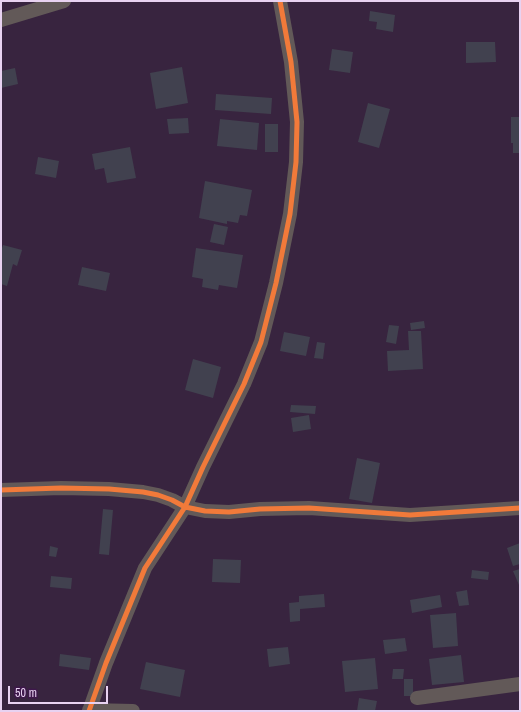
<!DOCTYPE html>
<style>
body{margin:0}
#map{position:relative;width:521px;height:712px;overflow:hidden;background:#38243f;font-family:"Archivo Narrow",sans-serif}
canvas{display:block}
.frame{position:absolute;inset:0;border:2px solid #e8d2f1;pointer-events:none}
.scale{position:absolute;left:8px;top:686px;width:100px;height:18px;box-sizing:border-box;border:2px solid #e8d2f1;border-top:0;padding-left:5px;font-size:12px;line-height:14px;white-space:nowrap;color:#e8d2f1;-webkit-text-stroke:3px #3e184b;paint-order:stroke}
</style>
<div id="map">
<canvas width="521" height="712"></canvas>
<div class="frame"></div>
<div class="scale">50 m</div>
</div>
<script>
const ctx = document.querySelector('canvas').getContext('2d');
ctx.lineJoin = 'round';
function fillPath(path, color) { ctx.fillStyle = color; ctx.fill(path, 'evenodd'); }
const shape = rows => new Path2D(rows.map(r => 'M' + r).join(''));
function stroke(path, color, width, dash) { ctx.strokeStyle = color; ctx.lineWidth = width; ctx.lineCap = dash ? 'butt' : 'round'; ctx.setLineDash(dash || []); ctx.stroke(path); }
fillPath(shape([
 [370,11,395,15,393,32,376,29,377,22,369,21],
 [466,42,495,42,496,62,466,63],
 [332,49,353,52,350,73,329,70],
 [182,67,188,103,156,109,150,73],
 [15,68,18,84,1,88,1,71],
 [216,94,272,98,271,114,215,110],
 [368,103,390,109,379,148,358,142],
 [511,117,520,117,520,153,513,153,513,143,511,143],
 [188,118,189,133,169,134,167,119],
 [220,119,259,123,257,150,217,146],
 [265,124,278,124,278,152,265,152],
 [130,147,136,178,107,183,104,168,95,170,92,154],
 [38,157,59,161,56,178,35,174],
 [205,181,252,190,247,216,240,215,238,223,227,221,227,224,199,218],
 [214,224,228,227,224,245,210,242],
 [3,245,22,250,17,266,13,264,7,286,1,284,1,251],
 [196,248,243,255,237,288,219,285,218,290,202,287,203,279,192,277],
 [82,267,110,273,106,291,78,285],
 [424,321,425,328,411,330,410,323],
 [389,325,399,326,396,344,386,342],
 [408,331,421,331,423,369,388,371,387,351,409,350],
 [284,332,310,337,306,356,280,351],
 [317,342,325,343,323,359,314,358],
 [193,359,221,367,213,398,185,390],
 [291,405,316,406,315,414,290,412],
 [309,415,311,429,293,432,291,418],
 [357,458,380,463,372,503,349,499],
 [103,509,113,510,109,555,99,554],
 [520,543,520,564,513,566,507,548],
 [50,546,58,548,56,557,49,556],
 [213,559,241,560,240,583,212,582],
 [520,569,520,584,519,585,513,571],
 [472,570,489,572,488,580,471,578],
 [51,576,72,578,71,589,50,587],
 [467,590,469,605,459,606,456,592],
 [324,594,325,607,300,609,300,621,290,622,289,603,299,602,299,596],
 [440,595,442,607,412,613,410,600],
 [456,613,458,646,433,648,430,615],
 [405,638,407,651,385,654,383,640],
 [288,647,290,664,269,667,267,649],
 [60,654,91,658,89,670,59,666],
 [461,655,464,682,432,685,429,659],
 [375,658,378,689,345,692,342,661],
 [146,662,185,670,180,697,140,689],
 [393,669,404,669,403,679,392,679],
 [404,679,413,679,413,696,404,696],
 [359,698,377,701,375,711,357,711]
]), '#41414f');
stroke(shape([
 [1,20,64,1],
 [1,490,61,488,109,489,143,492,158,495,172,500,185,507,205,511,229,512,260,509,309,508,410,515,520,508],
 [417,698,520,684],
 [89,710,133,711],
 [89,711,106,663,145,568,185,507,203,467,244,384,261,342,276,283,290,214,296,162,297,122,291,62,280,1]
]), '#625958', 14);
stroke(shape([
 [1,490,61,488,109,489,143,492,158,495,172,500,185,507,205,511,229,512,260,509,309,508,410,515,520,508],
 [89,711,106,663,145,568,185,507,203,467,244,384,261,342,276,283,290,214,296,162,297,122,291,62,280,1]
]), '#f17a3a', 5);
</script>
